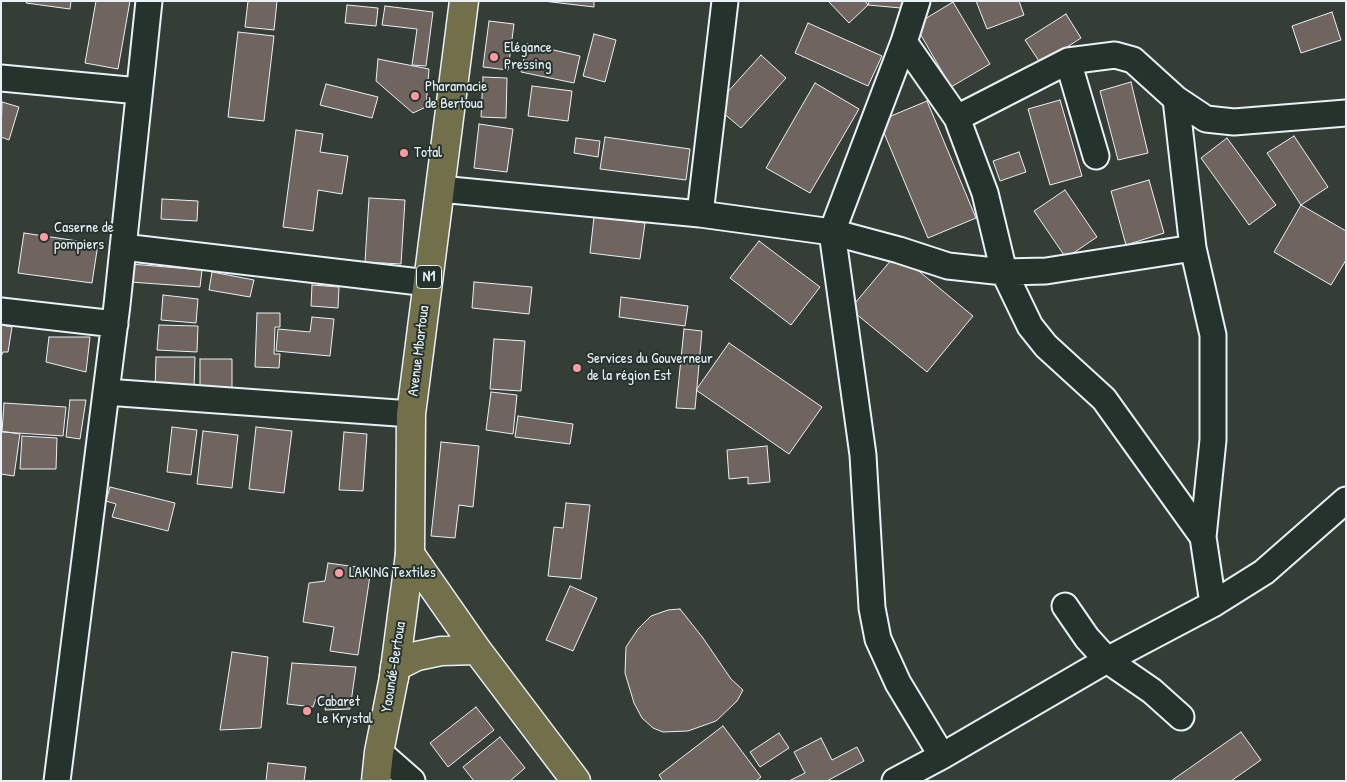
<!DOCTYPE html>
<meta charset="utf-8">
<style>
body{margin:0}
#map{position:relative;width:1347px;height:782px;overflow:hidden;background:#353d37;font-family:"Patrick Hand",sans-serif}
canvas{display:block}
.frame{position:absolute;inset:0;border:2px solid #e8f1f8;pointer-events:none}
</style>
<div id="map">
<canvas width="1347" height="782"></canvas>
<div class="frame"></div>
</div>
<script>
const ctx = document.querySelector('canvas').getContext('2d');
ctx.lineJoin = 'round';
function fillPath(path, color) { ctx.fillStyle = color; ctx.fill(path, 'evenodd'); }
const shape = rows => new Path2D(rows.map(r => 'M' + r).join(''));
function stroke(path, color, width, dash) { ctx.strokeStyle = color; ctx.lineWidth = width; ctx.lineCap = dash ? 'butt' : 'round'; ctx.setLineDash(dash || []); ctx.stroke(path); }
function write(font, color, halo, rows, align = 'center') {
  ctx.font = font + ' "Patrick Hand",sans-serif'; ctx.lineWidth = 4; ctx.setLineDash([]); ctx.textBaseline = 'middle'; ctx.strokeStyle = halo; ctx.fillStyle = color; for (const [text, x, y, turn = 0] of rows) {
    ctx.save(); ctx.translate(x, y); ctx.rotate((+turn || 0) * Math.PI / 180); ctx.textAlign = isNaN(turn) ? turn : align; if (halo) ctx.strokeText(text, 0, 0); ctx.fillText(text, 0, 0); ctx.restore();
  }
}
const building = shape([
 [27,1,71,1,70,9,26,3,27,1],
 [96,1,130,1,118,69,85,63,96,1],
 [248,1,277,1,274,30,245,27,248,1],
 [543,1,594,1,594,7,543,1],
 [828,1,865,1,868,5,849,23,828,1],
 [869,1,913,1,912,9,868,5,869,1],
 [976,1,1019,1,1024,15,987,29,976,1],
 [953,2,990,64,951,87,915,25,953,2],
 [347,5,378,8,376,26,345,23,347,5],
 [385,6,433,12,426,66,412,65,417,29,382,25,385,6],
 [1332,12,1341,40,1301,53,1292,26,1332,12],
 [1066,14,1081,38,1041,64,1025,40,1066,14],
 [489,21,514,24,508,70,483,67,489,21],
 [808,23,882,56,868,86,795,53,808,23],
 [238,32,274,36,264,121,228,117,238,32],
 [594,34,616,40,605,82,583,76,594,34],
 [527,44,580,56,574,83,521,72,527,44],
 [761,55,786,78,741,128,715,106,761,55],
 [378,59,429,69,426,107,413,113,376,81,378,59],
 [483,77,507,78,506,118,481,117,483,77],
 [1131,82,1148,153,1118,160,1100,91,1131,82],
 [815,83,859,109,810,193,766,168,815,83],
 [326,84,378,97,372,118,320,105,326,84],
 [532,86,572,91,568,121,528,116,532,86],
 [1060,100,1082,176,1050,185,1028,109,1060,100],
 [927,101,976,218,928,238,879,121,927,101],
 [2,102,19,107,9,140,1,137,2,102],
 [479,124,513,129,507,172,474,168,479,124],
 [296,130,323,134,320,152,348,156,342,194,318,190,313,231,283,227,296,130],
 [1294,136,1328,187,1301,205,1267,153,1294,136],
 [605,137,690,149,686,180,600,169,605,137],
 [576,138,600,141,598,157,574,153,576,138],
 [1227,138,1276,205,1249,225,1201,158,1227,138],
 [1019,152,1026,172,1000,181,993,161,1019,152],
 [1149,180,1164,233,1126,245,1111,191,1149,180],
 [1065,190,1097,237,1066,258,1034,211,1065,190],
 [369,198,405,200,401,264,365,262,369,198],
 [162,199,198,201,197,221,161,219,162,199],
 [1301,205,1346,231,1346,260,1331,285,1274,252,1301,205],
 [594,217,645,223,640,259,590,253,594,217],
 [24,233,98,244,92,283,18,273,24,233],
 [759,241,820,287,791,325,730,278,759,241],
 [897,253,973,316,927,372,850,309,897,253],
 [131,264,202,270,200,287,130,282,131,264],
 [212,272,254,280,250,297,209,290,212,272],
 [474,282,532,287,529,314,472,308,474,282],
 [312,285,339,287,338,308,311,306,312,285],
 [163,295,198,299,196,323,161,320,163,295],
 [621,297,688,306,685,326,619,317,621,297],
 [257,313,280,313,280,327,275,327,274,354,280,354,279,368,255,367,257,313],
 [312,317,334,319,330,356,276,351,278,329,310,332,312,317],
 [1,325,12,327,8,352,3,352,1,357,1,325],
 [159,325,198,326,197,352,157,350,159,325],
 [684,329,702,331,695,409,676,408,684,329],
 [49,337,90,337,86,372,46,362,49,337],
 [494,339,525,341,521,391,490,389,494,339],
 [729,343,822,407,789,454,696,390,729,343],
 [156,357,195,357,194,389,155,389,156,357],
 [200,359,232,359,232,391,200,390,200,359],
 [491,392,517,395,513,434,486,430,491,392],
 [70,400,86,400,80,439,66,437,70,400],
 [4,403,66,407,63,436,2,432,4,403],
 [518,416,573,424,570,444,515,437,518,416],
 [172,427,197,430,191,475,167,472,172,427],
 [256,427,292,431,284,493,249,489,256,427],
 [1,431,20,434,14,476,1,474,1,431],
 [203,431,238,435,232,488,197,484,203,431],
 [344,432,367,434,363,491,339,490,344,432],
 [22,436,57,438,56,469,20,469,22,436],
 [441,442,479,446,473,507,459,505,455,538,431,536,441,442],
 [767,446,770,482,748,484,748,477,729,479,727,450,767,446],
 [110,487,175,503,168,531,112,517,116,504,106,501,110,487],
 [566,503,590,505,581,579,548,576,554,527,563,528,566,503],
 [328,563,371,569,358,655,330,651,334,627,303,622,309,583,325,581,328,563],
 [570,586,597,598,573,651,546,640,570,586],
 [680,609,703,638,731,679,743,690,737,701,716,721,688,731,663,732,653,728,642,718,634,703,625,673,626,647,638,629,651,616,668,610,680,609],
 [232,652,268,657,261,728,220,730,232,652],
 [292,663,356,667,350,709,325,710,327,699,316,699,313,707,287,704,292,663],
 [476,707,494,730,448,767,430,743,476,707],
 [723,726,761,777,756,781,663,781,659,775,723,726],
 [1241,732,1261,760,1231,781,1171,781,1241,732],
 [779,733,789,748,760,767,750,752,779,733],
 [500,737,525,768,510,781,474,781,463,767,500,737],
 [821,738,832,760,857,747,864,761,827,781,789,781,805,773,794,752,821,738],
 [268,763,306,767,304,781,266,781,268,763]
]);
fillPath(building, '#70645e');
stroke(building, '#e8f1f8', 1);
const minor = shape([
 [917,1,904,42,832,232,863,455,872,608,878,639,898,683,942,756],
 [904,42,957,118,985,193,1004,272,1030,326,1046,346,1104,399,1203,537],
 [1068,61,1096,156],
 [1,78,139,91],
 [1176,99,1193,248,1213,335,1213,440,1203,537,1213,604],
 [957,118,1068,61,1115,55,1133,60,1176,99,1206,119,1234,122,1346,113],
 [440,189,700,214,832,232,899,250,948,266,1004,272,1046,271,1193,248],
 [700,214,725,1],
 [123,247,428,283],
 [1,311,115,324],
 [106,392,411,414],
 [1065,606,1087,638,1107,660,1152,691,1181,717],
 [379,752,412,781],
 [57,781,117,305,149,1],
 [895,781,942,756,1107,660,1213,604,1264,572,1346,500]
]);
const major = shape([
 [410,554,477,650,576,781],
 [394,677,395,667,417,656,441,651,477,650]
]);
const highway = shape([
 [376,781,379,752,394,677,410,554,411,414,464,1]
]);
stroke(minor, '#e8f1f8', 29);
stroke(major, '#e8f1f8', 31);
stroke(highway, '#e8f1f8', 31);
stroke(minor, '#26332d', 25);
stroke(major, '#71704a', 28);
stroke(highway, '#71704a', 28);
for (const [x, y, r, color] of [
 [494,57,5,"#ff9aa2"],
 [415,96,5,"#ff9aa2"],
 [404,153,5,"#ff9aa2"],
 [44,237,5,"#ff9aa2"],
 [577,368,5,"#ff9aa2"],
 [339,573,5,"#ff9aa2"],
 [307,711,5,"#ff9aa2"]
]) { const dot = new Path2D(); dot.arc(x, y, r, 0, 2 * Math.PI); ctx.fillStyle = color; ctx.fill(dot); stroke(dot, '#26332d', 2); }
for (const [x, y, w] of [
 [429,277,25]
]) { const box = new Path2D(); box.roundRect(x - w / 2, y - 11.5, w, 23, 4); ctx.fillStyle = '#26332d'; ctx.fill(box); stroke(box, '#e8f1f8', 1); }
write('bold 14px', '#e8f1f8', null, [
 ["N1",429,277]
]);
write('15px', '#e8f1f8', '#26332d', [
 ["Elégance",504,48],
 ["Pressing",504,65],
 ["Pharamacie",425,87],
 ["de Bertoua",425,104],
 ["Total",414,153],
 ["Caserne de",54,228],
 ["pompiers",54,245],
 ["Services du Gouverneur",587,359],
 ["de la région Est",587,376],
 ["LAKING Textiles",349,573],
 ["Cabaret",317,702],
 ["Le Krystal",317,719]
], 'left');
write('15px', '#e8f1f8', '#26332d', [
 ["Avenue Mbartoua",419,351,-83],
 ["Yaoundé-Bertoua",394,667,-81]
]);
</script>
